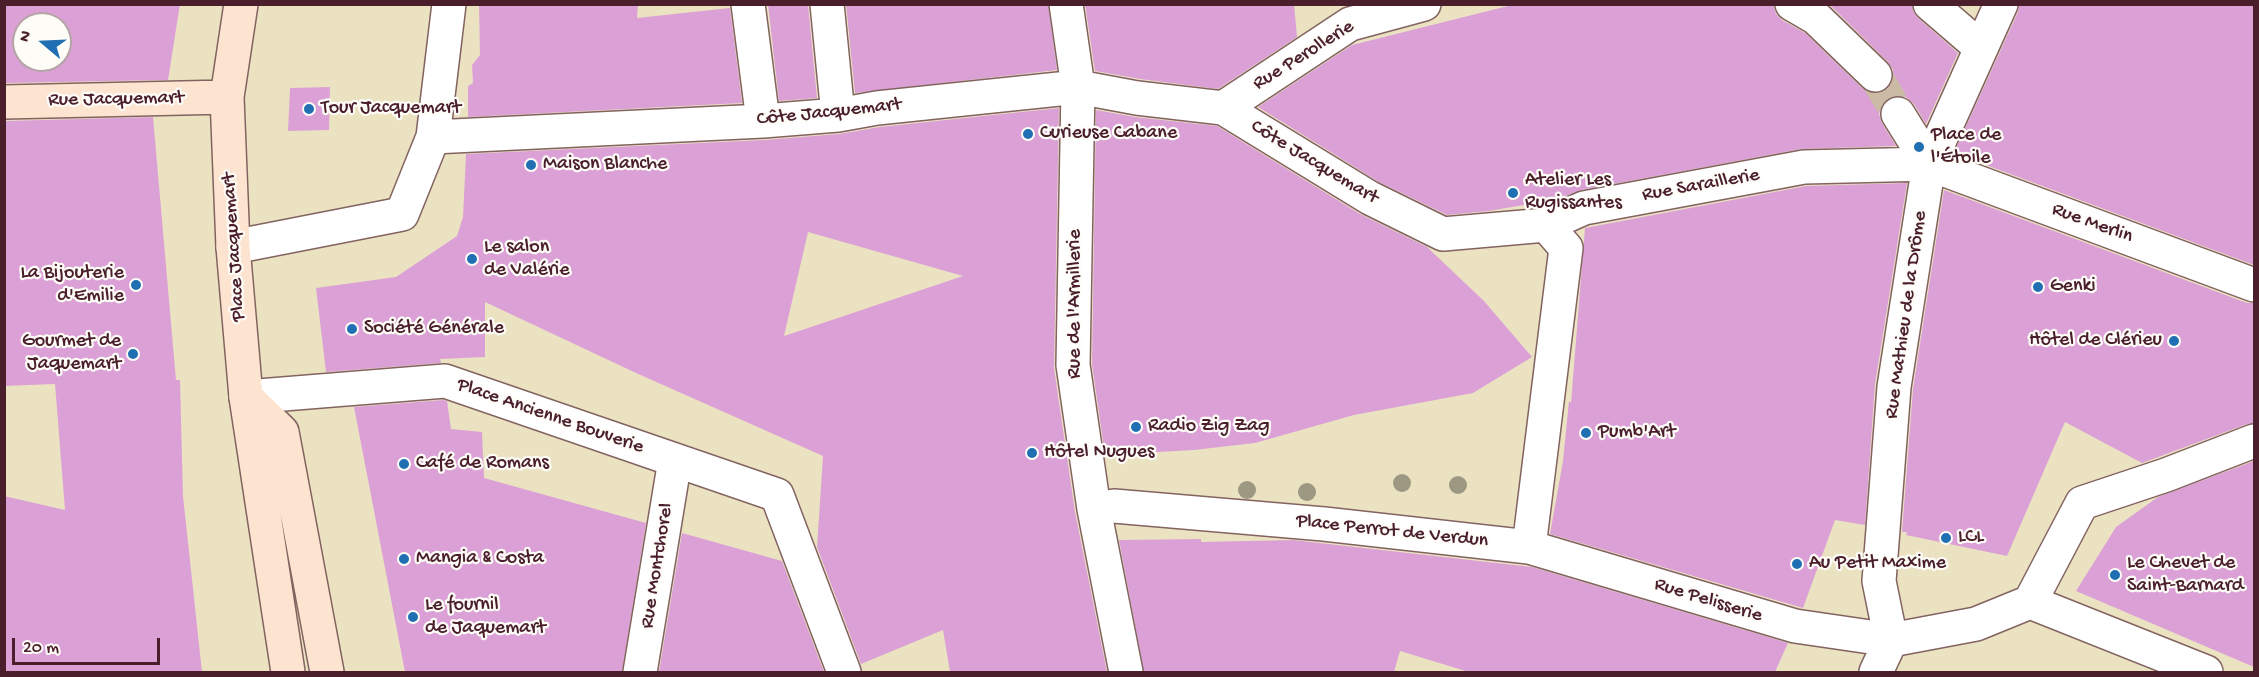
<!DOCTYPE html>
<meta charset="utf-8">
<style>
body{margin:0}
#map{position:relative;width:2259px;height:677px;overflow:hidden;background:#ebe2c2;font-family:"Gochi Hand",sans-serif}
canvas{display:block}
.frame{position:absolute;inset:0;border:6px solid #4a1f2b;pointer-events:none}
.north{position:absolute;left:12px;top:12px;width:60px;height:60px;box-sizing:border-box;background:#fdfcf7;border:2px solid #b5a4a5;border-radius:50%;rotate:289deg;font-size:16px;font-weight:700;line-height:24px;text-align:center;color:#4a1f2b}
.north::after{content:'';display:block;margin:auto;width:21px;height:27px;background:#1f6fb2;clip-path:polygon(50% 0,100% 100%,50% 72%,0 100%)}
.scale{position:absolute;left:12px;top:638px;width:148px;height:27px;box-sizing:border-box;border:3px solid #4a1f2b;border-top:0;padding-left:8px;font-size:18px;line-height:21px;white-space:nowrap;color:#4a1f2b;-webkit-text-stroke:4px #fdfcf7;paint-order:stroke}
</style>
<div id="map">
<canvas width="2259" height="677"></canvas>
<div class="frame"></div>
<div class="north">N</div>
<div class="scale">20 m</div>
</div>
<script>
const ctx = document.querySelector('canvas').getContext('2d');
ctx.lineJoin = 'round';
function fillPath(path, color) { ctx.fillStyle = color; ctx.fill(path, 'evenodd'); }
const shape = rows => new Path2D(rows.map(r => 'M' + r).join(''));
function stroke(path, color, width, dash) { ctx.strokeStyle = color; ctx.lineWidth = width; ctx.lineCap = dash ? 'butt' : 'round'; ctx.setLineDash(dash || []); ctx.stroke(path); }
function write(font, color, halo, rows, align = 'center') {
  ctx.font = font + ' "Gochi Hand",sans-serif'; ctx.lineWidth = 4.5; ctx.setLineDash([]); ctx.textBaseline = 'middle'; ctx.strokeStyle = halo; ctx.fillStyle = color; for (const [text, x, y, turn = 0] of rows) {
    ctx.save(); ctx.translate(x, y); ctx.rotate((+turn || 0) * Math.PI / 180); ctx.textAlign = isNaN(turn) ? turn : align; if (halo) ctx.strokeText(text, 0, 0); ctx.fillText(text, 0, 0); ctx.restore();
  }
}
fillPath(shape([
 [4,4,180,4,168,80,4,83],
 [24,24,60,24,60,60,24,60],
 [479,4,638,4,637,18,730,8,742,103,468,117,468,86,473,83,472,65,480,55],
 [768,4,808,4,817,98,779,101],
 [846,4,1048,4,1057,70,855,93],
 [1085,4,1294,4,1297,37,1218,89,1140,79,1095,71],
 [1516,4,1773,4,1776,14,1782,20,1805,33,1862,88,1871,93,1881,93,1889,88,1893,79,1893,69,1888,62,1829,4,1912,4,1913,11,1918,18,1958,53,1926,124,1914,104,1906,97,1897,95,1888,98,1882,105,1879,114,1882,123,1896,146,1801,149,1581,190,1559,199,1489,211,1447,215,1379,182,1258,107,1352,45],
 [2019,4,2254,4,2254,265,1954,153,2018,12],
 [330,87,329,130,288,131,290,88],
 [1059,108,1054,368,1075,512,1107,672,950,672,943,630,861,664,817,547,823,456,636,373,485,302,485,357,440,359,441,363,326,372,316,288,396,277,457,236,463,217,466,154,764,140,839,134,880,127],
 [808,232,963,276,784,336],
 [1096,110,1135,117,1217,126,1360,214,1427,247,1484,301,1532,357,1473,393,1354,415,1255,443,1194,450,1105,455,1092,364],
 [153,117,176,380,180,380,183,496,202,672,4,672,4,496,65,510,55,384,4,386,4,121],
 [1907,183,1875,384,1865,525,1835,520,1803,608,1550,534,1563,461,1569,401,1571,403,1585,228,1806,186],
 [1944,190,2247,303,2254,303,2254,423,2247,424,2142,463,2065,422,2007,556,1906,535,1907,532,1902,532,1913,389],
 [443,400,447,401,451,429,482,432,484,478,646,523,622,672,405,672,354,407],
 [2254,461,2254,667,2076,591,2116,527,2158,497],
 [682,533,782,561,824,672,659,672],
 [1201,539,1201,542,1293,540,1532,567,1788,643,1775,672,1469,672,1400,651,1394,672,1144,672,1119,540]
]), '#dba1d7');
stroke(shape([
 [1875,75,1898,114]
]), '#cbbba4', 33, [33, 16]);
const street = shape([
 [748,4,763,121],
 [827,4,838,115],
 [1066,4,1078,87,1073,365,1094,509,1126,672],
 [1792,4,1816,18,1875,75],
 [1930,4,1980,47],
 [1223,108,1350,24,1424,4],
 [1898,114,1929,164],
 [433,137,763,121,838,115,877,108,1078,87,1137,98,1223,108,1370,198,1443,234,1546,225,1584,208,1804,167,1929,164,2254,285],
 [233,247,402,214,433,137,449,4],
 [246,397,445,381,777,495,844,672],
 [1094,509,1114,506,1324,524,1529,547,1795,626,1891,640,1976,624,2030,602,2206,672],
 [1529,547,1566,248,1546,225],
 [2030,602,2082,503,2166,475,2254,441],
 [1891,640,1879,581,1894,387,1929,164,2001,4],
 [640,672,675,460],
 [1876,672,1891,640]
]);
const secondary = shape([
 [241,4,227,97,233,247,246,397,288,672],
 [4,102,227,97],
 [246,397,282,432,327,672]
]);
stroke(street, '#826360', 36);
stroke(secondary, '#826360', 36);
stroke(street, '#fff', 33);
stroke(secondary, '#fde4d1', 33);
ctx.fillStyle = '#9c9882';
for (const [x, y] of [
 [1402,483],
 [1458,485],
 [1247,490],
 [1307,492]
]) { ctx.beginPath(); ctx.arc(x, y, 9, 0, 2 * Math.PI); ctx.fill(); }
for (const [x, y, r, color] of [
 [309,109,6,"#1f6fb2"],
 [1028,134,6,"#1f6fb2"],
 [1919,147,6,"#1f6fb2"],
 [531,165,6,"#1f6fb2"],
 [1513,193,6,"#1f6fb2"],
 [472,259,6,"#1f6fb2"],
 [136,285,6,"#1f6fb2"],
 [2038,287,6,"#1f6fb2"],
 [352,329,6,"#1f6fb2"],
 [2174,341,6,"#1f6fb2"],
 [133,354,6,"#1f6fb2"],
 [1136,427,6,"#1f6fb2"],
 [1586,433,6,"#1f6fb2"],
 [1032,453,6,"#1f6fb2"],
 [404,464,6,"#1f6fb2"],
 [1946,538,6,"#1f6fb2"],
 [404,559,6,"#1f6fb2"],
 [1797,564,6,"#1f6fb2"],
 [2115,575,6,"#1f6fb2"],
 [413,617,6,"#1f6fb2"]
]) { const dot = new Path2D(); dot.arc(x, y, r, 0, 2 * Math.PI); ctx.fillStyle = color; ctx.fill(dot); stroke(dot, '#fdfcf7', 2); }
write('20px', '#4a1f2b', '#fdfcf7', [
 ["Rue Perollerie",1304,56,-32],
 ["Rue Jacquemart",116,100,-1],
 ["Côte Jacquemart",829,113,-6],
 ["Côte Jacquemart",1314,163,31],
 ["Rue Saraillerie",1701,186,-10],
 ["Rue Merlin",2092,224,20],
 ["Place Jacquemart",235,247,-94],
 ["Rue de l'Armillerie",1076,304,-90],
 ["Rue Mathieu de la Drôme",1907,315,-82],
 ["Place Ancienne Bouverie",550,417,19],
 ["Place Perrot de Verdun",1392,532,6],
 ["Rue Montchorel",658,566,-81],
 ["Rue Pelisserie",1708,601,17]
]);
write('20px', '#4a1f2b', '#fdfcf7', [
 ["Tour Jacquemart",321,109],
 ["Curieuse Cabane",1040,134],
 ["Place de",1931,136],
 ["l'Étoile",1931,159],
 ["Maison Blanche",543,165],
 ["Atelier Les",1525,181],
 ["Rugissantes",1525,204],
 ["Le salon",484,248],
 ["de Valérie",484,271],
 ["La Bijouterie",124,274,"right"],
 ["d'Emilie",124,297,"right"],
 ["Genki",2050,287],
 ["Société Générale",364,329],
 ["Hôtel de Clérieu",2162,341,"right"],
 ["Gourmet de",121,342,"right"],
 ["Jaquemart",121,365,"right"],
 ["Radio Zig Zag",1148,427],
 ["Pumb'Art",1598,433],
 ["Hôtel Nugues",1044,453],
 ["Café de Romans",416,464],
 ["LCL",1958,538],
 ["Mangia & Costa",416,559],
 ["Au Petit Maxime",1809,564],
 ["Le Chevet de",2127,564],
 ["Saint-Barnard",2127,587],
 ["Le fournil",425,606],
 ["de Jaquemart",425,629]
], 'left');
</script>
